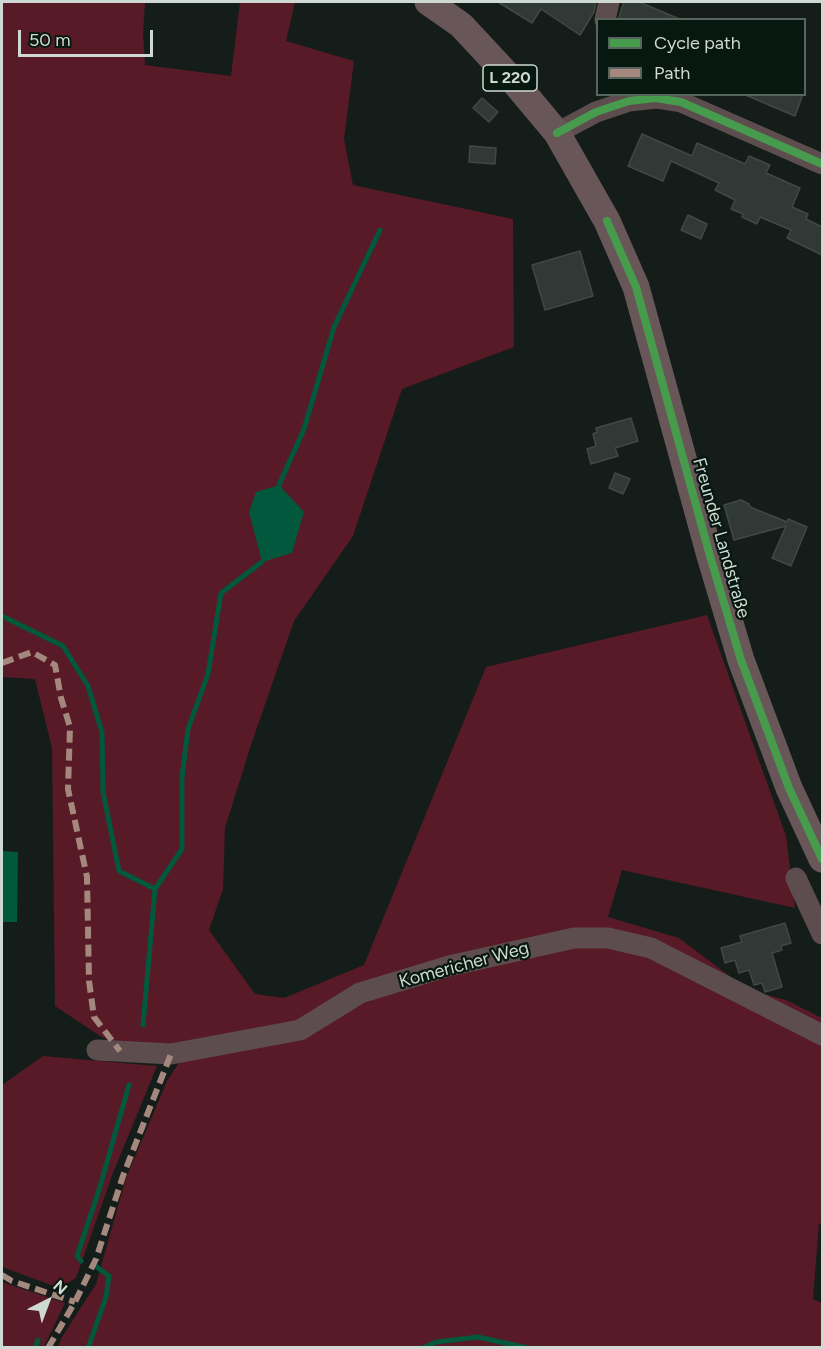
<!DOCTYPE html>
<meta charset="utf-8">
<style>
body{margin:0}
#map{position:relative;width:824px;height:1349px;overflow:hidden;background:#141d19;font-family:Figtree,sans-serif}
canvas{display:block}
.frame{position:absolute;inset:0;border:3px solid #ced9d3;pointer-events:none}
.legend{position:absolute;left:596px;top:18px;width:210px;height:78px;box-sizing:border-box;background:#071810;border:2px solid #57655e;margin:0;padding:8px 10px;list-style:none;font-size:18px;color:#ced9d3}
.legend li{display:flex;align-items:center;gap:12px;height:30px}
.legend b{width:30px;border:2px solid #57655e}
.north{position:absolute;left:18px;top:1271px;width:60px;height:60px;-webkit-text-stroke:4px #071810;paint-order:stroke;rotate:42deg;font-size:16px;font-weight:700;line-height:24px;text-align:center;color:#ced9d3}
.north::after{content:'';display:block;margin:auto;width:21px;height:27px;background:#ced9d3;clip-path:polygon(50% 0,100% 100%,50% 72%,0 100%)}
.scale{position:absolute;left:18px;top:30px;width:135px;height:27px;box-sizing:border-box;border:3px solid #ced9d3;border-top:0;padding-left:8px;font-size:18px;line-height:21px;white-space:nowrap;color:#ced9d3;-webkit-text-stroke:4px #071810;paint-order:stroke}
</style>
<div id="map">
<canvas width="824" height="1349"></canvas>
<div class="frame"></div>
<ul class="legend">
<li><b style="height:8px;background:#469c4c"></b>Cycle path</li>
<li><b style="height:8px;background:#a5887d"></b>Path</li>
</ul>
<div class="north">N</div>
<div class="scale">50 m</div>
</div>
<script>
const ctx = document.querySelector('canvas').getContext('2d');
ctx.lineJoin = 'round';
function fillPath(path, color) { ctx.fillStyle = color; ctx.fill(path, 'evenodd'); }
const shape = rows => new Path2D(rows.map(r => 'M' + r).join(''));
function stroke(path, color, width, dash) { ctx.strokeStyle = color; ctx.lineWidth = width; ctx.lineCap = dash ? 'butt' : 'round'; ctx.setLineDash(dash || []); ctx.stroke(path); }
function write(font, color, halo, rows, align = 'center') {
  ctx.font = font + ' Figtree,sans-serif'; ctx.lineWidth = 4.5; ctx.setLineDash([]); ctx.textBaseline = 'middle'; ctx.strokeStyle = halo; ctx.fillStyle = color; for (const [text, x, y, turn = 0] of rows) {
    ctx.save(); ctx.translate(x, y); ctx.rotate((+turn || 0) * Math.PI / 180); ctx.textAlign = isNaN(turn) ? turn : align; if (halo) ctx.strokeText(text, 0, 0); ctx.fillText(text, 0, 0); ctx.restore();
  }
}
fillPath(shape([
 [2,2,145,2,143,34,145,65,231,76,240,2,295,2,286,41,354,61,344,139,353,185,513,219,514,347,402,389,353,536,294,621,251,745,225,828,223,889,209,930,255,994,284,998,364,965,486,667,707,615,786,836,795,908,622,870,608,917,679,938,748,990,786,1000,822,1018,822,1223,819,1224,813,1299,822,1303,822,1347,58,1347,62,1337,96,1284,126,1178,167,1081,180,1061,165,1045,119,1046,100,1036,55,1006,52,748,35,679,2,677],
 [43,1056,157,1066,113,1173,76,1278,59,1288,2,1267,2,1085],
 [2,1282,65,1303,44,1347,2,1347]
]), '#571a26');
fillPath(shape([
 [279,485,304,512,292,553,262,562,249,512,256,492],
 [2,851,18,852,17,922,2,922]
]), '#02583c');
stroke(shape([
 [279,485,304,429,334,327,380,230],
 [2,616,63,646,88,686,102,732,103,792,119,871,155,889],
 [143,1025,155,889,182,849,182,777,188,729,208,674,221,593,262,562],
 [81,1261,77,1256,99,1190,129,1085],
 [35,1348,38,1340],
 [88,1348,106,1297,109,1276,97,1267],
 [423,1348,436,1342,478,1337,528,1348]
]), '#02583c', 5);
const building = shape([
 [498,2,596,2,594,12,580,35,541,9,532,23,498,2],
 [624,2,639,2,682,20,618,20,624,2],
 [743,94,803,94,795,116,743,94],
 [482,98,498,112,489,122,473,108,482,98],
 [642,134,692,156,697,143,745,164,749,156,770,165,766,173,800,188,792,207,808,214,806,219,822,227,822,255,787,238,791,230,760,217,757,224,742,217,743,214,731,209,735,200,715,190,719,183,671,161,663,181,628,166,642,134],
 [470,146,496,148,495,164,469,162,470,146],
 [688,215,707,224,701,239,681,230,688,215],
 [580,251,593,296,545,310,532,265,580,251],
 [631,418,638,441,615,448,618,456,591,464,587,449,596,446,593,434,597,432,596,428,631,418],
 [615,473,630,479,623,494,609,488,615,473],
 [741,500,749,504,750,507,787,522,788,519,807,527,791,566,772,558,786,526,734,540,724,505,741,500],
 [785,923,791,943,781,946,782,950,772,953,782,987,765,992,762,983,754,985,749,970,739,973,735,960,725,963,721,948,742,942,740,936,785,923]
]);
fillPath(building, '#313936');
stroke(building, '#414945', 1.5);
stroke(shape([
 [605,20,609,2],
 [557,133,596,112,629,101,656,98,681,102,822,164],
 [796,878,822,934],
 [97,1050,171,1054,300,1030,360,993,449,966,574,938,608,938,651,948,822,1035]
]), '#5d4d4f', 21);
stroke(shape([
 [428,2,461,25,516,84,557,133,607,221,636,287,710,556,741,660,789,788,822,859]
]), '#685658', 27);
stroke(shape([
 [2,663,32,652,55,665,61,698,70,727,68,789,87,877,89,981,94,1017,120,1051],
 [2,1275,12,1281,75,1302],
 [48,1348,75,1302,96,1259,123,1176,171,1054]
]), '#a5887d', 6, [12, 6]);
stroke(shape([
 [557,133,596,112,629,101,656,98,681,102,822,164],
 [607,221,636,287,710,556,741,660,789,788,822,859]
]), '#469c4c', 8);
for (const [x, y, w] of [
 [510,78,54]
]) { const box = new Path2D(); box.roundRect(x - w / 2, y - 13, w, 26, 4.5); ctx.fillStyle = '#071810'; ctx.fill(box); stroke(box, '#ced9d3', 1.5); }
write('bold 16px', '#ced9d3', null, [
 ["L 220",510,78]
]);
write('18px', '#ced9d3', '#071810', [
 ["Freunder Landstraße",721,538,74],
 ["Komericher Weg",464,965,-15]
]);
</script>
